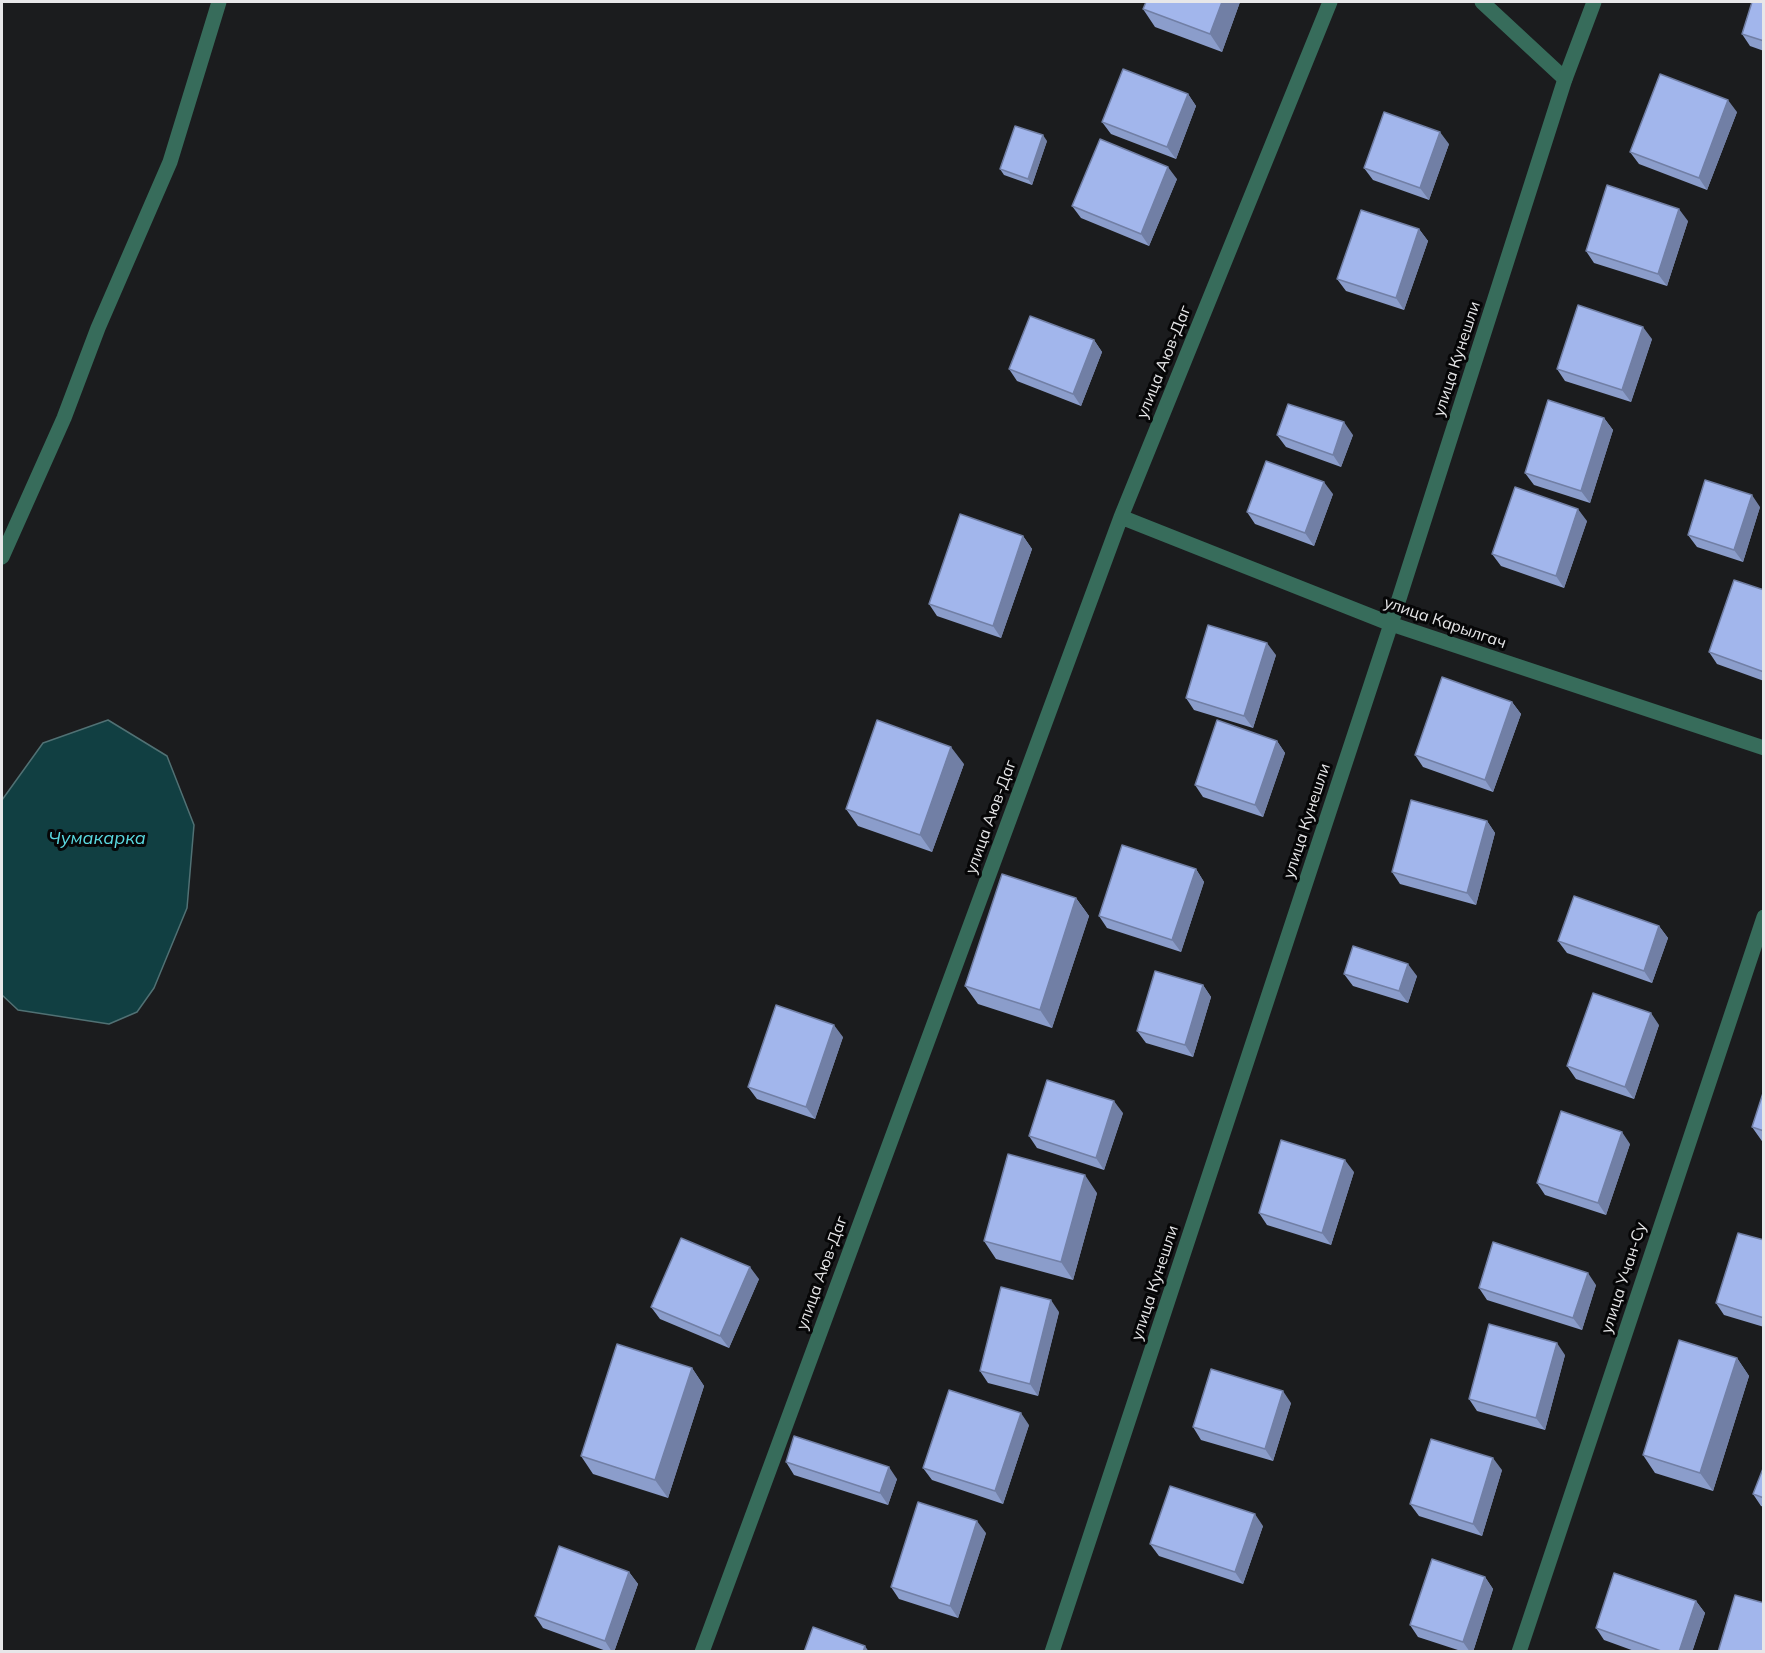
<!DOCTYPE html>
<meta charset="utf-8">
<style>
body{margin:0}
#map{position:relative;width:1765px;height:1653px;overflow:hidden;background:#1b1c1e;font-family:Mulish,sans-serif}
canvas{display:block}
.frame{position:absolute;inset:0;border:3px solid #e7e7e9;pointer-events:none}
</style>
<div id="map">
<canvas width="1765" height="1653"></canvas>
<div class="frame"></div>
</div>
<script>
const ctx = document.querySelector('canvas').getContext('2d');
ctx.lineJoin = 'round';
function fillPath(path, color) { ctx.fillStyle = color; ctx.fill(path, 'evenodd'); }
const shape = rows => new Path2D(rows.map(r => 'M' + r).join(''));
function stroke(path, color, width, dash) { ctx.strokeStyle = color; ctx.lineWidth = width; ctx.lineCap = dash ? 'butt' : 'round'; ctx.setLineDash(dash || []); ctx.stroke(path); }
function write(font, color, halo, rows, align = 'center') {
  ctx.font = font + ' Mulish,sans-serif'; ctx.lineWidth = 6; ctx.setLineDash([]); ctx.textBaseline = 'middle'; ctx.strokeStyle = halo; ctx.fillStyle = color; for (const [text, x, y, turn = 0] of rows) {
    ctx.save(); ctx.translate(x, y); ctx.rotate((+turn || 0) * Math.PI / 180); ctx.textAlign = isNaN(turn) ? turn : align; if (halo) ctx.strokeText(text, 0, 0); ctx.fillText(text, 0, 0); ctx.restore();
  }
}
const water = shape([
 [108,720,167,756,194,825,187,908,154,988,137,1012,109,1024,18,1010,2,995,2,800,43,743,108,720]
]);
fillPath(water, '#113f42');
stroke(water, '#517174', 1.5);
stroke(shape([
 [1482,2,1565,79]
]), '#376c5b', 15);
stroke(shape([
 [1121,517,1391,624,1764,748],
 [2,557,64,418,98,328,170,162,219,2],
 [702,1652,1121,517,1330,2],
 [1052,1652,1391,624,1565,79,1594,2],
 [1519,1652,1764,917]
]), '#376c5b', 15);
fillPath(shape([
 [1240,2,1222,52,1155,27,1143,9],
 [1764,2,1764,51,1750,46,1742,34],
 [1188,94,1196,106,1176,159,1111,134,1102,122],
 [1737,112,1707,190,1639,164,1630,152],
 [1047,141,1032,185,1004,175,1000,169],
 [1449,144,1429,200,1373,180,1364,168],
 [1177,179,1149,246,1081,218,1072,206],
 [1688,221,1667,286,1594,263,1586,251],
 [1419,229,1428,241,1404,310,1346,291,1337,279],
 [1652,339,1631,402,1565,381,1557,369],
 [1094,340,1102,352,1081,406,1017,381,1009,369],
 [1604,418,1613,430,1590,503,1534,485,1525,473],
 [1277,435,1353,435,1341,467,1286,447],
 [1333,494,1314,546,1255,524,1247,512],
 [1760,507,1743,562,1697,547,1688,535],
 [1587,521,1564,588,1501,566,1492,554],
 [1023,536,1032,549,1001,638,937,616,929,604],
 [1764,590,1764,681,1717,664,1709,652],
 [1276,655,1253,728,1194,710,1186,698],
 [1512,702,1521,714,1493,792,1423,767,1415,755],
 [1277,741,1285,753,1263,817,1203,797,1195,785],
 [964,764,932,852,858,826,846,809],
 [1487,821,1495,833,1476,905,1400,884,1392,872],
 [1196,869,1204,882,1181,952,1107,928,1099,916],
 [1076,898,1089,916,1052,1028,978,1004,965,986],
 [1659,926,1668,938,1652,983,1567,953,1558,941],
 [1344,974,1417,976,1408,1003,1353,986],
 [1203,985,1211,997,1193,1057,1146,1043,1137,1031],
 [1659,1025,1634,1099,1576,1079,1567,1066],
 [843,1037,815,1119,757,1099,748,1087],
 [1764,1090,1764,1144,1752,1127],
 [1123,1113,1104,1170,1037,1148,1029,1136],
 [1630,1144,1606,1215,1545,1195,1537,1183],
 [1354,1172,1331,1245,1267,1225,1259,1213],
 [1097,1193,1073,1280,996,1259,984,1241],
 [1764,1240,1764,1327,1724,1315,1716,1303],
 [759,1279,729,1348,660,1319,651,1307],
 [1596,1285,1582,1330,1487,1300,1479,1288],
 [1059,1312,1038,1396,988,1383,980,1371],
 [1565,1355,1545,1430,1477,1411,1469,1399],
 [1737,1358,1749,1376,1713,1491,1655,1473,1643,1455],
 [692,1368,704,1386,668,1498,593,1474,581,1456],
 [1291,1403,1273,1461,1201,1440,1193,1427],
 [1029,1425,1003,1504,932,1480,923,1468],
 [786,1462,897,1479,888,1505,794,1475],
 [1764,1466,1764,1507,1761,1506,1753,1494],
 [1502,1470,1482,1536,1419,1516,1410,1504],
 [1263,1526,1243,1584,1159,1556,1150,1544],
 [986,1533,958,1618,899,1599,891,1587],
 [629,1572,638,1584,614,1652,609,1652,543,1628,535,1616],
 [1485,1577,1493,1589,1473,1652,1464,1652,1418,1637,1410,1625],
 [1696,1601,1705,1613,1692,1652,1637,1652,1604,1640,1596,1628]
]), '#8b9dcb');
fillPath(shape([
 [1222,2,1240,2,1222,52,1210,34],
 [1188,94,1196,106,1176,159,1167,147],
 [1728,100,1737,112,1707,190,1699,178],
 [1440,132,1449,144,1429,200,1420,188],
 [1043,135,1047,141,1032,185,1028,179],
 [1168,167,1177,179,1149,246,1141,234],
 [1679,209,1688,221,1667,286,1658,274],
 [1419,229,1428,241,1404,310,1396,298],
 [1643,327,1652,339,1631,402,1622,390],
 [1094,340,1102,352,1081,406,1073,394],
 [1604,418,1613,430,1590,503,1581,491],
 [1344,422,1353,435,1341,467,1333,455],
 [1324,482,1333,494,1314,546,1305,533],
 [1752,495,1760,507,1743,562,1734,550],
 [1578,509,1587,521,1564,588,1556,576],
 [1023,536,1032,549,1001,638,993,626],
 [1267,643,1276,655,1253,728,1244,716],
 [1512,702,1521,714,1493,792,1485,780],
 [1277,741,1285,753,1263,817,1255,805],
 [951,747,964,764,932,852,920,835],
 [1487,821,1495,833,1476,905,1467,893],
 [1196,869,1204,882,1181,952,1172,940],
 [1076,898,1089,916,1052,1028,1040,1010],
 [1659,926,1668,938,1652,983,1644,971],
 [1408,964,1417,976,1408,1003,1399,991],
 [1203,985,1211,997,1193,1057,1185,1045],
 [1651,1013,1659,1025,1634,1099,1625,1087],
 [834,1025,843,1037,815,1119,806,1107],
 [1114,1101,1123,1113,1104,1170,1096,1158],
 [1622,1132,1630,1144,1606,1215,1598,1203],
 [1345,1160,1354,1172,1331,1245,1322,1233],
 [1085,1175,1097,1193,1073,1280,1061,1262],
 [750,1267,759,1279,729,1348,720,1336],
 [1588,1273,1596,1285,1582,1330,1573,1318],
 [1051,1300,1059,1312,1038,1396,1030,1384],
 [1557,1343,1565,1355,1545,1430,1536,1418],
 [1737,1358,1749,1376,1713,1491,1700,1473],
 [692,1368,704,1386,668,1498,655,1480],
 [1283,1391,1291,1403,1273,1461,1265,1449],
 [1021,1413,1029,1425,1003,1504,995,1491],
 [1493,1458,1502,1470,1482,1536,1473,1524],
 [889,1467,897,1479,888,1505,880,1493],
 [1255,1514,1263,1526,1243,1584,1235,1572],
 [977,1521,986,1533,958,1618,950,1606],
 [629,1572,638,1584,614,1652,612,1652,605,1641],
 [1485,1577,1493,1589,1473,1652,1470,1652,1463,1642],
 [1696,1601,1705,1613,1692,1652,1679,1652],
 [865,1646,869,1652,863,1652]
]), '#717fa5');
const building = shape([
 [1146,2,1222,2,1210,34,1143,9,1146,2],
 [1752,2,1764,2,1764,41,1742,34,1752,2],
 [1123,69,1188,94,1167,147,1102,122,1123,69],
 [1660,74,1728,100,1699,178,1630,152,1660,74],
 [1384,112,1440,132,1420,188,1364,168,1384,112],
 [1015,126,1043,135,1028,179,1000,169,1015,126],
 [1100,139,1168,167,1141,234,1072,206,1100,139],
 [1607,185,1679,209,1658,274,1586,251,1607,185],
 [1361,210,1419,229,1396,298,1337,279,1361,210],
 [1578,305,1643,327,1622,390,1557,369,1578,305],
 [1030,316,1094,340,1073,394,1009,369,1030,316],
 [1548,400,1604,418,1581,491,1525,473,1548,400],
 [1288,404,1344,422,1333,455,1277,435,1288,404],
 [1266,461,1324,482,1305,533,1247,512,1266,461],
 [1705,480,1752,495,1734,550,1688,535,1705,480],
 [1515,487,1578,509,1556,576,1492,554,1515,487],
 [960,514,1023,536,993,626,929,604,960,514],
 [1734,580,1764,590,1764,672,1709,652,1734,580],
 [1208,625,1267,643,1244,716,1186,698,1208,625],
 [1442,677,1512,702,1485,780,1415,755,1442,677],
 [877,720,951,747,920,835,846,809,877,720],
 [1217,720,1277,741,1255,805,1195,785,1217,720],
 [1411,800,1487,821,1467,893,1392,872,1411,800],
 [1122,845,1196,869,1172,940,1099,916,1122,845],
 [1002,874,1076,898,1040,1010,965,986,1002,874],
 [1574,896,1659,926,1644,971,1558,941,1574,896],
 [1353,946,1408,964,1399,991,1344,974,1353,946],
 [1155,971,1203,985,1185,1045,1137,1031,1155,971],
 [1593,993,1651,1013,1625,1087,1567,1066,1593,993],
 [776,1005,834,1025,806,1107,748,1087,776,1005],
 [1047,1080,1114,1101,1096,1158,1029,1136,1047,1080],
 [1764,1090,1764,1131,1752,1127,1764,1090],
 [1561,1111,1622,1132,1598,1203,1537,1183,1561,1111],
 [1281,1140,1345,1160,1322,1233,1259,1213,1281,1140],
 [1008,1154,1085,1175,1061,1262,984,1241,1008,1154],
 [1738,1233,1764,1240,1764,1318,1716,1303,1738,1233],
 [681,1238,750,1267,720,1336,651,1307,681,1238],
 [1493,1242,1588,1273,1573,1318,1479,1288,1493,1242],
 [1001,1287,1051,1300,1030,1384,980,1371,1001,1287],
 [1489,1324,1557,1343,1536,1418,1469,1399,1489,1324],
 [1679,1340,1737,1358,1700,1473,1643,1455,1679,1340],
 [617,1344,692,1368,655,1480,581,1456,617,1344],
 [1211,1369,1283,1391,1265,1449,1193,1427,1211,1369],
 [949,1390,1021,1413,995,1491,923,1468,949,1390],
 [794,1436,889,1467,880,1493,786,1462,794,1436],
 [1431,1439,1493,1458,1473,1524,1410,1504,1431,1439],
 [1764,1466,1764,1498,1753,1494,1764,1466],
 [1170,1486,1255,1514,1235,1572,1150,1544,1170,1486],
 [918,1502,977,1521,950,1606,891,1587,918,1502],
 [559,1546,629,1572,605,1641,535,1616,559,1546],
 [1432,1559,1485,1577,1463,1642,1410,1625,1432,1559],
 [1614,1573,1696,1601,1679,1652,1664,1652,1596,1628,1614,1573],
 [1735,1595,1764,1603,1764,1652,1718,1652,1735,1595],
 [813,1627,865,1646,863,1652,804,1652,813,1627]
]);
fillPath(building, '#a2b6ec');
stroke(building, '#717fa5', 1.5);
write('16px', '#e7e7e9', '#060607', [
 ["улица Кунешли",1457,359,-72],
 ["улица Аюв-Даг",1164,362,-68],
 ["улица Карылгач",1445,623,19],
 ["улица Аюв-Даг",991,817,-70],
 ["улица Кунешли",1307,821,-72],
 ["улица Аюв-Даг",822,1273,-70],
 ["улица Учан-Су",1624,1278,-72],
 ["улица Кунешли",1155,1283,-72]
]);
write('italic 18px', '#5ad9e0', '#060607', [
 ["Чумакарка",97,839]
]);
</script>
